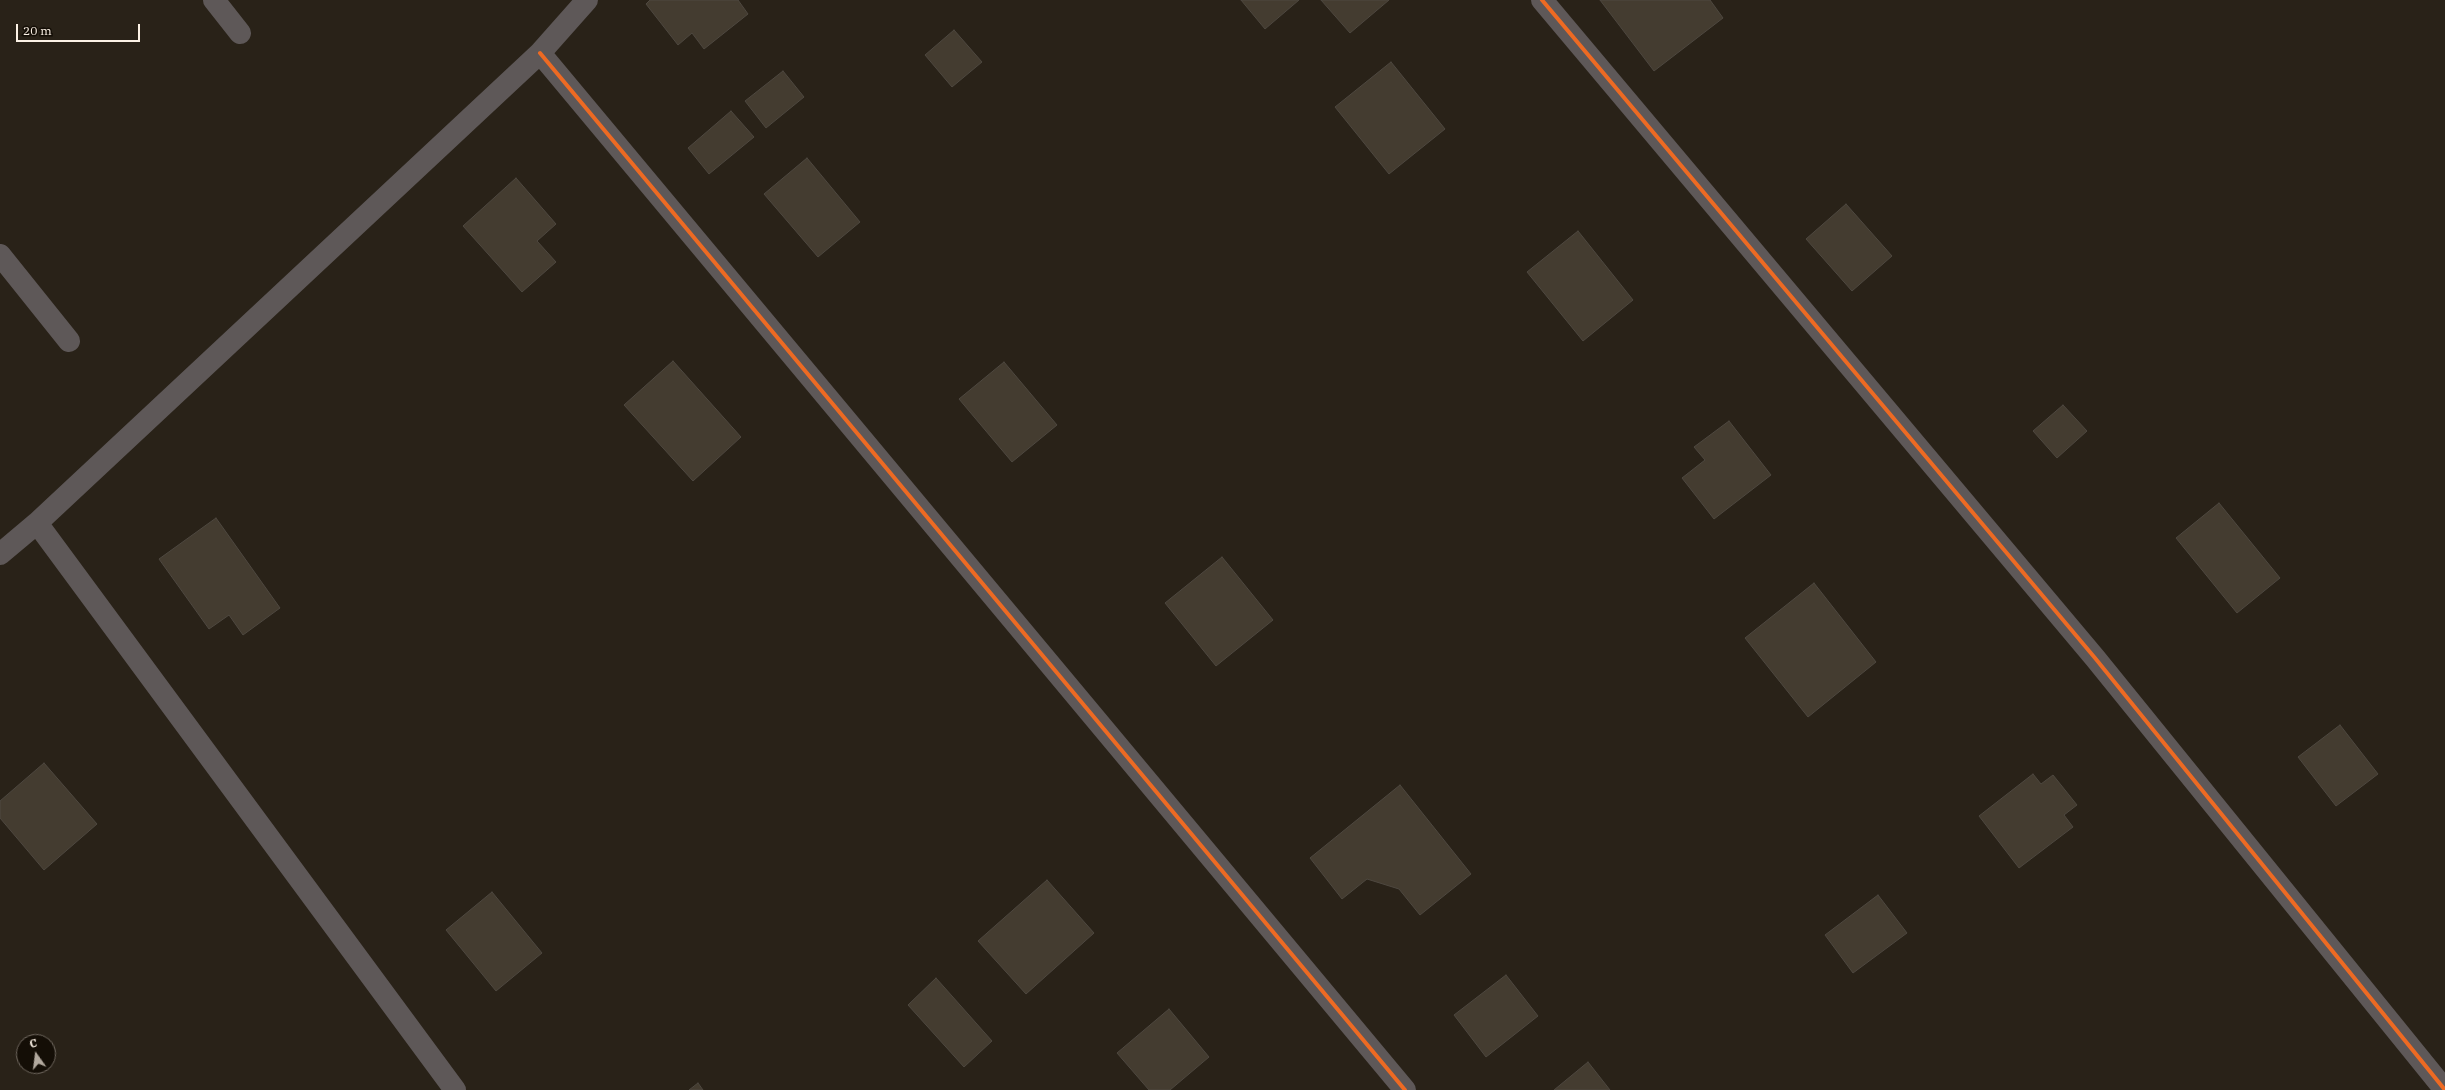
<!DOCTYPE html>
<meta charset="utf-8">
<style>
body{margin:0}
#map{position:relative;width:2445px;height:1090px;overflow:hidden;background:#292218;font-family:"IBM Plex Serif",serif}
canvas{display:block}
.north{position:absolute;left:16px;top:1034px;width:40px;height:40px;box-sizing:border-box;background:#140e06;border:1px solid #716960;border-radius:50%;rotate:346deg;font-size:11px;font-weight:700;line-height:16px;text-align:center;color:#fcf2e6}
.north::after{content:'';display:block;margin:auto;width:14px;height:18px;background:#b2a99e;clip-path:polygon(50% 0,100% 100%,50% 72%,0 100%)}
.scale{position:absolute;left:16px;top:24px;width:124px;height:18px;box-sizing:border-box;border:2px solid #fcf2e6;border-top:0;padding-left:5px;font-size:12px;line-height:14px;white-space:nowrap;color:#fcf2e6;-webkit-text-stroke:3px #140e06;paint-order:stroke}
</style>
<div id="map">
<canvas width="2445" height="1090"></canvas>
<div class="north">С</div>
<div class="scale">20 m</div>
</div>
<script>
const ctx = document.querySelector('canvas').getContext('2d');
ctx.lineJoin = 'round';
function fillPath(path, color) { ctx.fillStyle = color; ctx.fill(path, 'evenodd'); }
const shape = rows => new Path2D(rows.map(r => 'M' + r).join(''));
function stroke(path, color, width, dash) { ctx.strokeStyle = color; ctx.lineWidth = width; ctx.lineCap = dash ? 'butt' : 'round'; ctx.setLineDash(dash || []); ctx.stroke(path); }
const building = shape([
 [650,0,738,0,748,14,704,49,692,33,678,45,646,4,650,0],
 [1241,0,1299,0,1265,29,1241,0],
 [1321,0,1389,0,1350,33,1321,0],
 [1600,0,1710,0,1723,18,1654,71,1600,0],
 [954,30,982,62,952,87,925,55,954,30],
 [1391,62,1445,129,1389,174,1335,107,1391,62],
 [783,71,804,97,766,128,745,101,783,71],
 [731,111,754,137,709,174,688,148,731,111],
 [807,158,860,222,818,257,764,194,807,158],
 [516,178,556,224,537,241,556,262,522,292,463,226,516,178],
 [1846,204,1892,256,1852,291,1806,239,1846,204],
 [1578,231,1633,300,1583,341,1527,272,1578,231],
 [673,361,741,437,693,481,624,405,673,361],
 [1004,362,1057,425,1012,462,959,399,1004,362],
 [2063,405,2087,431,2057,458,2033,431,2063,405],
 [1729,421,1771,475,1714,519,1682,478,1705,460,1694,447,1729,421],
 [2219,503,2280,578,2237,613,2176,538,2219,503],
 [216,518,280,608,243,635,229,615,209,629,159,559,216,518],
 [1222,557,1273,620,1216,666,1165,603,1222,557],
 [1814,583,1876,662,1808,717,1745,638,1814,583],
 [2340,725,2378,774,2336,806,2298,757,2340,725],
 [44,763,97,824,44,870,0,818,0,801,44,763],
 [2033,774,2041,784,2053,775,2077,805,2064,815,2073,827,2019,868,1979,816,2033,774],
 [1400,785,1471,874,1420,915,1399,889,1367,879,1342,899,1310,858,1400,785],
 [1047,880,1094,933,1026,994,978,941,1047,880],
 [492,892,542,953,496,991,446,930,492,892],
 [1878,895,1907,933,1853,973,1825,935,1878,895],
 [1506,975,1538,1016,1486,1057,1454,1015,1506,975],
 [936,978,992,1041,964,1067,908,1005,936,978],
 [1169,1009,1209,1057,1170,1090,1149,1090,1117,1053,1169,1009],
 [1588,1062,1610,1090,1554,1090,1588,1062],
 [698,1083,703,1090,689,1090,698,1083]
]);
fillPath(building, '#443c30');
stroke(building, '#4e4840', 1);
stroke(shape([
 [214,0,240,33],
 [1542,0,2095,658,2445,1090],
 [540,53,1405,1090],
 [0,255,69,341],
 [37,523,455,1090],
 [0,554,37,523,540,53,587,0]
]), '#5e5858', 22);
stroke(shape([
 [1542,0,2095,658,2445,1090],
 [540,53,1405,1090]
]), '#ed6a23', 4);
</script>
